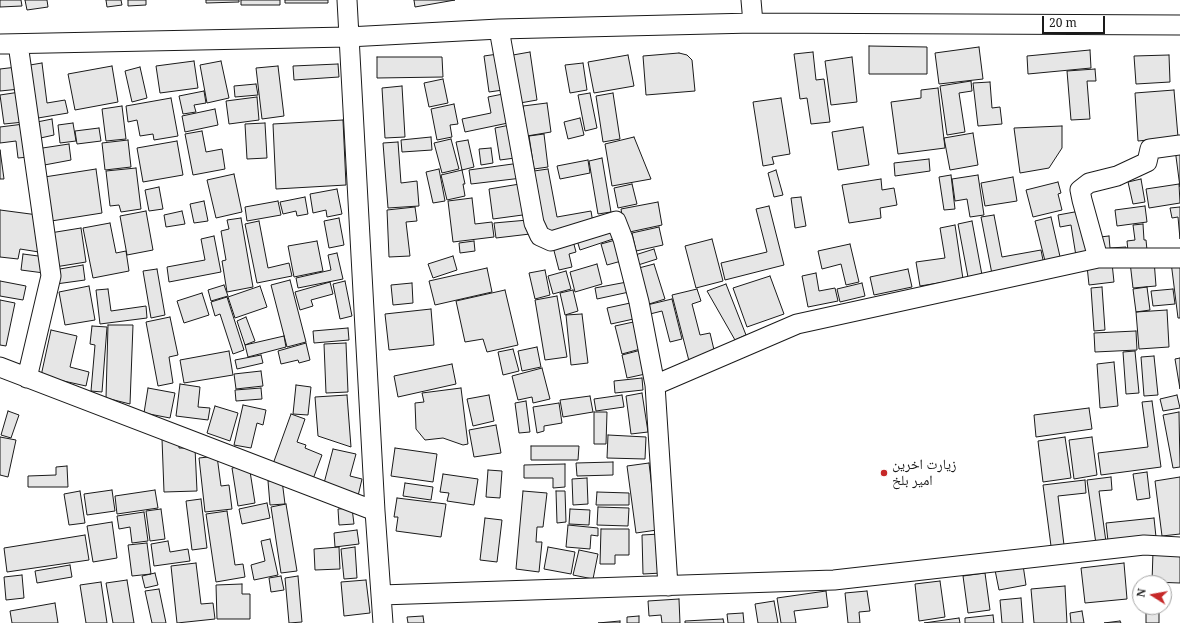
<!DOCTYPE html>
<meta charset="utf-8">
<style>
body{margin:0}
#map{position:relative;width:1180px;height:623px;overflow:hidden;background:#fff;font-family:"Noto Serif",serif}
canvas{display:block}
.north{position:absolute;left:1132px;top:575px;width:40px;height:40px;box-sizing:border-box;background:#fff;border:1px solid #a3a3a3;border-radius:50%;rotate:281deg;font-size:11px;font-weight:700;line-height:16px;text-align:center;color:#1a1a1a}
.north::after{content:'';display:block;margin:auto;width:14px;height:18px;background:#c62828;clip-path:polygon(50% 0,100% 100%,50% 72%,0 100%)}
.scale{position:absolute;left:1042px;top:16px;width:63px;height:18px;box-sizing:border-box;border:2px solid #1a1a1a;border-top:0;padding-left:5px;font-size:12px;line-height:14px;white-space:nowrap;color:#1a1a1a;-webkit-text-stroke:3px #fff;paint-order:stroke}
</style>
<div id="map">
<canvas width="1180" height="623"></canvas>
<div class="north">N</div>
<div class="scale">20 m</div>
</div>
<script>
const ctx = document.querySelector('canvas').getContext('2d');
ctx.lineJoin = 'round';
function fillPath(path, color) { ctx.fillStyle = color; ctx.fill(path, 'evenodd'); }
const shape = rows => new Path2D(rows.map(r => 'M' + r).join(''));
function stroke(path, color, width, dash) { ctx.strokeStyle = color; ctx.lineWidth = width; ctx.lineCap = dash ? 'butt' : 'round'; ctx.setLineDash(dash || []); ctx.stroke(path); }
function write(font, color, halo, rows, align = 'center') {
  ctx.font = font + ' "Noto Serif","Noto Naskh Arabic",serif'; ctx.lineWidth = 3; ctx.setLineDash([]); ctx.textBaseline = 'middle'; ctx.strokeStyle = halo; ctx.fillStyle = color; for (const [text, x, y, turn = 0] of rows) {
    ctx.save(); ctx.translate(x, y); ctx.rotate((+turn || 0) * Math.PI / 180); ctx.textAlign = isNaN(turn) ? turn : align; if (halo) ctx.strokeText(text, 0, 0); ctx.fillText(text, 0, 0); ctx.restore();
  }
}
const building = shape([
 [0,0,21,0,22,6,0,7,0,0],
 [25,0,47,0,48,7,27,10,25,0],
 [106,0,121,0,122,5,107,7,106,0],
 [128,0,146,0,146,5,128,6,128,0],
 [206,0,239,0,239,2,206,3,206,0],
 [241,0,280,0,280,5,241,5,241,0],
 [285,0,328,0,328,3,285,3,285,0],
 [414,0,455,0,415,7,414,0],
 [869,46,927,47,927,74,869,74,869,46],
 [979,47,983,79,939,84,935,53,979,47],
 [1090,50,1091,68,1028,74,1027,56,1090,50],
 [530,52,537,100,520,103,513,55,530,52],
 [813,52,816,80,824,79,830,122,811,124,807,98,800,99,794,54,813,52],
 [679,53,687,55,692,60,695,91,646,95,643,56,679,53],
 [498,54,503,90,489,92,484,56,498,54],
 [628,55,634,86,594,93,588,62,628,55],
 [1169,55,1170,82,1136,84,1134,56,1169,55],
 [377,57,442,57,443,77,377,78,377,57],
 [852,57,857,102,831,105,825,61,852,57],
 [194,61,198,88,160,93,156,66,194,61],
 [221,61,229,98,207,103,200,65,221,61],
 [42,63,47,103,65,100,68,113,32,119,24,66,42,63],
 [583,63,587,90,570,93,565,65,583,63],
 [338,64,339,77,294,80,293,66,338,64],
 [112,66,118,102,75,110,68,74,112,66],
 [278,66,284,116,262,119,256,68,278,66],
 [17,67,20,89,0,91,0,69,17,67],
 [140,67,147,98,132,102,125,71,140,67],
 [1095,69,1096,81,1087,81,1090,119,1071,120,1067,71,1095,69],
 [443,79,448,103,429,107,424,83,443,79],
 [971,81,972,91,959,93,965,132,947,135,940,86,971,81],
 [990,82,992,108,1000,107,1002,124,978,126,973,83,990,82],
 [256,84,258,95,235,97,234,86,256,84],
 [402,86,405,137,385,138,382,88,402,86],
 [938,88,945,148,898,154,891,102,921,98,921,90,938,88],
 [1174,90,1178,137,1138,141,1135,93,1174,90],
 [204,91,206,103,194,105,196,112,183,114,179,96,204,91],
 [20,92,24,122,4,124,0,95,20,92],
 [590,93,597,128,585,131,578,95,590,93],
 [613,93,620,139,603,142,596,96,613,93],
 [503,94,508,123,465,132,462,119,491,113,488,97,503,94],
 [257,97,259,120,229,124,226,101,257,97],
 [171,98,178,136,154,140,153,134,140,136,137,120,128,122,126,106,171,98],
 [781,98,790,154,772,157,774,164,763,166,753,102,781,98],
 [547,103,551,132,527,136,523,106,547,103],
 [454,104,458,124,450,125,452,137,437,140,431,109,454,104],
 [122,106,126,139,106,141,102,109,122,106],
 [215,109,218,125,185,132,182,116,215,109],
 [580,118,584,135,568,139,564,122,580,118],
 [52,119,54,135,36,139,32,123,52,119],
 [343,120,346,185,276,189,273,124,343,120],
 [73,123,76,141,60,143,58,125,73,123],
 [265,123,267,158,247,159,245,124,265,123],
 [24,124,29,157,18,158,16,141,0,143,0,127,24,124],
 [510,125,515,158,500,160,495,128,510,125],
 [1062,126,1062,148,1049,168,1020,173,1014,128,1062,126],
 [863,127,869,165,838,170,832,132,863,127],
 [99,128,101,141,77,144,75,131,99,128],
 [202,131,206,152,222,149,225,169,193,175,185,134,202,131],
 [973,133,978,165,950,170,944,138,973,133],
 [544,134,548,167,534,169,529,136,544,134],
 [431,137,432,150,402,152,401,140,431,137],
 [634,137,651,179,612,186,605,144,634,137],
 [451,139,459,169,442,173,434,143,451,139],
 [128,140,131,167,105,170,102,143,128,140],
 [468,140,474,167,462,170,456,142,468,140],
 [177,141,183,175,143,182,137,148,177,141],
 [398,142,401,183,417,181,419,206,388,208,383,143,398,142],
 [69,144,71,160,39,166,36,149,69,144],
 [491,148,493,163,481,165,479,149,491,148],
 [1180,148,1180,187,1175,149,1180,148],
 [0,150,4,179,0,179,0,150],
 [602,158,611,212,598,214,589,161,602,158],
 [929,159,930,171,895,176,894,163,929,159],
 [588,160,590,173,560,179,557,166,588,160],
 [520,163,522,178,471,184,469,170,520,163],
 [136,168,141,209,121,212,119,205,110,206,106,171,136,168],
 [96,169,102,213,45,222,38,178,96,169],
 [439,169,445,201,433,203,426,172,439,169],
 [548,169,557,217,591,211,593,223,545,232,534,171,548,169],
 [462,170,465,184,463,184,465,196,447,200,441,175,462,170],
 [776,170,783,195,774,197,768,173,776,170],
 [234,174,242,212,216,218,207,180,234,174],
 [951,175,955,209,944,210,939,177,951,175],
 [978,175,984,215,970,217,967,199,955,201,952,179,978,175],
 [1013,177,1017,201,985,206,981,183,1013,177],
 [881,179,882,190,894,188,897,205,880,208,881,218,849,223,842,185,881,179],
 [1141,179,1145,202,1133,204,1128,182,1141,179],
 [1058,182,1061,193,1058,194,1062,210,1033,217,1026,190,1058,182],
 [526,183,530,214,493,219,489,189,526,183],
 [632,184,637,204,618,208,614,188,632,184],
 [1179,184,1180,203,1149,208,1146,189,1179,184],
 [159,187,163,209,149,211,145,190,159,187],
 [337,189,342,214,327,217,326,210,313,213,310,194,337,189],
 [305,197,308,214,297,216,296,211,283,214,280,202,305,197],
 [801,197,806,226,795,228,791,198,801,197],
 [472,198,475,224,492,222,494,237,453,242,448,201,472,198],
 [204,201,208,221,194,223,190,204,204,201],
 [278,201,281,215,247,221,245,207,278,201],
 [658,202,662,225,625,233,621,209,658,202],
 [769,206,784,265,725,280,721,263,767,252,756,209,769,206],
 [1145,206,1147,222,1117,226,1115,210,1145,206],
 [415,207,417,221,406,222,410,256,389,257,387,210,415,207],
 [1180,207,1180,239,1178,217,1172,218,1170,208,1180,207],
 [0,210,38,215,39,252,20,249,18,259,0,257,0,210],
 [146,211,153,250,127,255,120,216,146,211],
 [182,211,185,224,166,227,164,215,182,211],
 [1080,211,1088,254,1076,256,1071,225,1060,227,1058,215,1080,211],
 [994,215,1002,257,1041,250,1044,265,992,274,981,217,994,215],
 [1051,217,1061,261,1046,265,1035,221,1051,217],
 [241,218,253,287,227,292,222,261,226,260,221,231,229,229,227,220,241,218],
 [339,218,344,245,329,248,324,221,339,218],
 [528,220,530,234,496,238,494,223,528,220],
 [259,221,268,268,289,263,292,276,257,283,245,224,259,221],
 [972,221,982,275,968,277,958,224,972,221],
 [110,223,116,253,126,251,129,271,93,278,83,228,110,223],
 [1143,224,1144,240,1146,240,1147,250,1128,251,1127,241,1135,240,1133,225,1143,224],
 [955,225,963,279,920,286,916,262,945,258,940,228,955,225],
 [611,226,616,238,580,250,576,237,611,226],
 [659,227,663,245,636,251,632,233,659,227],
 [81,228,86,262,55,267,50,233,81,228],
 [214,236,221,272,169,282,167,267,205,260,201,239,214,236],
 [1109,236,1110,248,1126,247,1126,255,1101,257,1100,237,1109,236],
 [572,237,576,252,569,254,572,267,559,270,552,243,572,237],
 [619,239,625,260,607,265,601,244,619,239],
 [712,239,723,281,696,288,685,246,712,239],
 [317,241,323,271,294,277,288,246,317,241],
 [474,241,475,251,460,253,459,243,474,241],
 [850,244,859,282,846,285,841,264,822,269,818,251,850,244],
 [654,249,657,259,635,266,632,256,654,249],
 [337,253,343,279,298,288,296,278,331,270,328,255,337,253],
 [23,254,46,257,44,273,21,270,23,254],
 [453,256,457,270,433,278,428,264,453,256],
 [1154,260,1156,286,1133,288,1130,262,1154,260],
 [1180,261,1180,318,1178,318,1171,262,1180,261],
 [1112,263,1114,282,1089,285,1087,266,1112,263],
 [597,264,602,284,575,292,570,272,597,264],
 [654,264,665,299,646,305,635,269,654,264],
 [83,265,85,280,56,284,54,270,83,265],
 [487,268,492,292,435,305,429,281,487,268],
 [157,269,165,315,151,318,143,271,157,269],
 [908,269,912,287,874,295,870,277,908,269],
 [545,270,550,295,535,299,529,273,545,270],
 [566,271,571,289,553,294,548,276,566,271],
 [816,273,819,291,835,288,838,301,808,307,802,276,816,273],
 [770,276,784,314,747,327,733,288,770,276],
 [290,280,306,342,287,347,271,285,290,280],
 [0,281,26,286,23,300,0,296,0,281],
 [345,281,352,316,340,319,333,284,345,281],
 [330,282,333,294,311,300,313,306,300,310,295,292,330,282],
 [627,282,629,292,597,299,595,288,627,282],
 [412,283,413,303,393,305,391,285,412,283],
 [862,283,865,296,840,302,837,289,862,283],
 [726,284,746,335,735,340,707,291,726,284],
 [224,285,228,296,211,301,208,290,224,285],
 [89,286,95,320,65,325,59,292,89,286],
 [260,286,267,307,235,318,228,297,260,286],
 [1102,287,1105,330,1094,331,1091,288,1102,287],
 [1147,287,1150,310,1136,312,1133,289,1147,287],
 [108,289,111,311,146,306,147,318,100,324,96,290,108,289],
 [697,289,701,301,692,304,700,335,710,333,715,354,689,361,672,295,697,289],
 [1173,289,1175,304,1153,306,1151,291,1173,289],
 [505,290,518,345,487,352,483,339,465,342,456,301,505,290],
 [573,290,578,311,565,315,560,293,573,290],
 [202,293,209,315,184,323,177,301,202,293],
 [557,296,567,357,545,360,535,300,557,296],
 [227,297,244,350,233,354,220,314,215,316,211,302,227,297],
 [672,299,682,339,670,342,662,311,650,314,647,305,672,299],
 [0,300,15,303,6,346,0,345,0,300],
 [635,302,638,318,611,324,607,308,635,302],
 [431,309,434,345,389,350,385,314,431,309],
 [1167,310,1169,347,1139,349,1136,312,1167,310],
 [582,314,588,363,571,365,566,315,582,314],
 [170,317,178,355,169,357,173,383,158,386,146,322,170,317],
 [246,317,255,341,245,345,237,321,246,317],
 [638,321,644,348,622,354,615,326,638,321],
 [108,325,133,325,130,404,106,398,108,325],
 [92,326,107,327,102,392,91,391,95,345,90,344,92,326],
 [348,328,349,340,314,343,313,331,348,328],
 [51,330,77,336,70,367,89,372,86,386,41,376,51,330],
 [1136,331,1137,350,1095,352,1094,333,1136,331],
 [284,336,286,347,248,357,245,345,284,336],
 [306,343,310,360,299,363,298,360,281,364,278,351,306,343],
 [346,343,348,392,326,393,324,344,346,343],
 [537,347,541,367,522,371,518,351,537,347],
 [513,349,519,371,503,375,498,352,513,349],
 [645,349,650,373,627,378,622,355,645,349],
 [229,351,233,375,184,383,180,360,229,351],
 [1135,351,1139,393,1126,394,1123,352,1135,351],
 [261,355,263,363,237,369,235,360,261,355],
 [1154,356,1158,395,1144,396,1141,357,1154,356],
 [1180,358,1180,389,1175,359,1180,358],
 [1114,362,1118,406,1100,408,1097,364,1114,362],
 [452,364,456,384,398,397,394,376,452,364],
 [542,368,550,399,533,403,532,397,518,400,512,376,542,368],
 [261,371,263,386,236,389,234,374,261,371],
 [642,378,643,390,615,393,614,381,642,378],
 [180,384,200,387,198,407,210,408,208,420,176,416,180,384],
 [296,385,311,387,308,415,293,414,296,385],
 [148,388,175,393,170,418,144,413,148,388],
 [261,388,262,399,236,401,235,390,261,388],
 [461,388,468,444,463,445,443,438,425,440,416,429,415,403,424,402,422,393,461,388],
 [642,393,648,432,631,434,626,396,642,393],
 [347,395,351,447,318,436,315,397,347,395],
 [489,395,494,421,473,426,467,399,489,395],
 [622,395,624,407,596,411,594,399,622,395],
 [1177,395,1180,408,1163,411,1160,399,1177,395],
 [590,396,593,412,563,417,560,400,590,396],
 [526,401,530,432,519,433,515,403,526,401],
 [1152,401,1161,467,1101,475,1098,453,1148,447,1142,402,1152,401],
 [559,403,562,423,544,426,544,431,537,433,533,407,559,403],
 [243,405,266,410,263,425,257,423,251,448,234,445,243,405],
 [215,406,238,413,230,441,207,433,215,406],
 [1089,408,1092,429,1036,437,1034,415,1089,408],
 [8,411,19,415,11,438,1,435,8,411],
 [594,412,607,412,606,444,594,444,594,412],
 [1179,412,1180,467,1173,468,1163,415,1179,412],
 [291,414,305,419,297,442,306,445,305,448,322,455,313,479,273,464,291,414],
 [496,425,501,453,474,457,469,430,496,425],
 [608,435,646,437,645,459,607,458,608,435],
 [0,437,16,440,8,477,0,475,0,437],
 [1065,437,1071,478,1043,482,1038,441,1065,437],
 [1092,437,1097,475,1074,479,1069,440,1092,437],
 [162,439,179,439,179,448,195,448,197,491,164,492,162,439],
 [531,446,579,446,578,460,531,460,531,446],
 [395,448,437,454,433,482,391,476,395,448],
 [333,449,356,454,350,476,362,479,358,496,323,487,333,449],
 [217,456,221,486,229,485,232,509,205,512,199,458,217,456],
 [613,462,613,475,577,476,576,463,613,462],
 [649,463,657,530,636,533,627,466,649,463],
 [565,464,565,487,553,488,553,478,524,478,524,465,565,464],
 [249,465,255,503,238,506,232,468,249,465],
 [67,466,68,487,28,487,28,476,56,475,56,467,67,466],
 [488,470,502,471,500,498,486,497,488,470],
 [1147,472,1150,498,1137,500,1133,474,1147,472],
 [443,474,478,479,474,505,447,501,449,493,440,492,443,474],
 [1111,477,1112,490,1099,491,1106,542,1096,544,1087,480,1111,477],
 [1180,477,1180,534,1162,536,1155,481,1180,477],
 [587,478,588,504,573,505,572,479,587,478],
 [282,480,285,504,270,505,268,481,282,480],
 [1085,480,1086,493,1058,496,1064,545,1051,546,1043,485,1085,480],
 [405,483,433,487,431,500,403,496,405,483],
 [112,490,115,511,87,515,84,494,112,490],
 [155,490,158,508,117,514,115,496,155,490],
 [80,491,85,523,69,525,64,494,80,491],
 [523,491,547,493,543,527,537,527,536,542,542,542,539,572,516,569,523,491],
 [556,491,565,491,566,522,557,523,556,491],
 [597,492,629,493,629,505,596,505,597,492],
 [397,498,446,504,441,537,396,531,398,517,394,517,397,498],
 [201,499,207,548,192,550,186,501,201,499],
 [267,503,270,518,242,524,239,509,267,503],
 [286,504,297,571,281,573,271,507,286,504],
 [598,507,629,508,628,526,597,525,598,507],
 [352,508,354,524,339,525,338,509,352,508],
 [161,509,165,539,150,541,146,511,161,509],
 [570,509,590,510,589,525,569,524,570,509],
 [227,511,235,565,243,564,245,577,216,582,206,514,227,511],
 [144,512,148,541,132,543,130,527,119,529,117,516,144,512],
 [485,518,502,520,497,562,480,560,485,518],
 [1154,518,1156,537,1108,541,1106,523,1154,518],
 [112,522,117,558,93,562,87,526,112,522],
 [568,525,598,528,598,536,591,535,590,549,566,547,568,525],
 [601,529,629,529,629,555,615,555,615,564,600,564,601,529],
 [357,530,359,544,335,547,334,533,357,530],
 [660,534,662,573,643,574,642,535,660,534],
 [85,535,89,560,7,572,4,548,85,535],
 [270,539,278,575,254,580,251,565,265,561,261,541,270,539],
 [168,541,170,552,188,549,190,561,154,566,151,544,168,541],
 [147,543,151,574,132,576,128,545,147,543],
 [339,547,340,569,315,570,314,549,339,547],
 [355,547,357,578,344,579,341,549,355,547],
 [548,547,575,552,571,574,544,569,548,547],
 [579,550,598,554,593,579,573,575,579,550],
 [1153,552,1180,554,1180,583,1152,582,1153,552],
 [196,563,201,604,213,603,215,619,177,623,171,566,196,563],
 [1124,563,1127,599,1085,603,1081,568,1124,563],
 [70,565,72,577,37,583,35,571,70,565],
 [1023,565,1026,585,999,590,995,570,1023,565],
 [155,573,158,585,145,588,142,576,155,573],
 [985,573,990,610,968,613,963,576,985,573],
 [22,575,24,598,6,600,4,577,22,575],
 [281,576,284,590,271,592,269,578,281,576],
 [298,576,302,622,289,623,285,578,298,576],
 [127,580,134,623,113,623,106,583,127,580],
 [366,580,370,613,344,616,341,582,366,580],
 [940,581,945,617,919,621,915,584,940,581],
 [101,582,107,623,86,623,80,585,101,582],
 [242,584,242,594,250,594,250,619,217,619,216,585,242,584],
 [1065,586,1067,623,1034,623,1031,589,1065,586],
 [159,589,166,623,152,623,145,591,159,589],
 [826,591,828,607,794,611,796,623,781,623,777,598,826,591],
 [867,591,870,611,859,612,860,623,848,623,845,593,867,591],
 [1021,598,1023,623,1002,623,1000,600,1021,598],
 [679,599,680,623,662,623,661,615,649,616,648,601,679,599],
 [774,601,778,623,758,623,755,604,774,601],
 [55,603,58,623,12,623,10,611,55,603],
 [1146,607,1159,607,1159,623,1146,623,1146,607],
 [1082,611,1084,623,1071,623,1070,613,1082,611],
 [743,613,744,623,728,623,727,614,743,613],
 [993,615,994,623,965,623,965,618,993,615],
 [423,616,424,623,408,623,407,617,423,616],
 [639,616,639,623,627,623,627,617,639,616],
 [959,618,960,623,924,623,959,618],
 [723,619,724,623,685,623,685,621,723,619],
 [620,621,620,623,598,623,620,621],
 [1120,621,1121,623,1104,623,1120,621]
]);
fillPath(building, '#e6e6e6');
stroke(building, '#1a1a1a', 1);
const street = shape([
 [347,0,375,511,383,623],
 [751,0,753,23],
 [499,29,534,223,540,236,551,241,616,221,623,239,639,302,655,385],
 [0,44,348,37,499,29,753,23,1180,25],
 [18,44,51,276,27,378],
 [1098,258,1082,200,1080,190,1089,183,1117,176,1147,162,1150,149,1180,145],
 [0,367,375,511],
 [668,586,655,385,797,324,1098,258,1180,258],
 [381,595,834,580,1144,545,1180,547]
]);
stroke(street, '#1a1a1a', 21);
stroke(street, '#fff', 19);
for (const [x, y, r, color] of [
 [884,473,4,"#c62828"]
]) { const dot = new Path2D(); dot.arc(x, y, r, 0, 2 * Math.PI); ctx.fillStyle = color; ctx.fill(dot); stroke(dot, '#fff', 1.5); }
write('14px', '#1a1a1a', '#fff', [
 ["زیارت اخرین",892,465],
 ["امیر بلخ",892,481]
], 'left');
</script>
